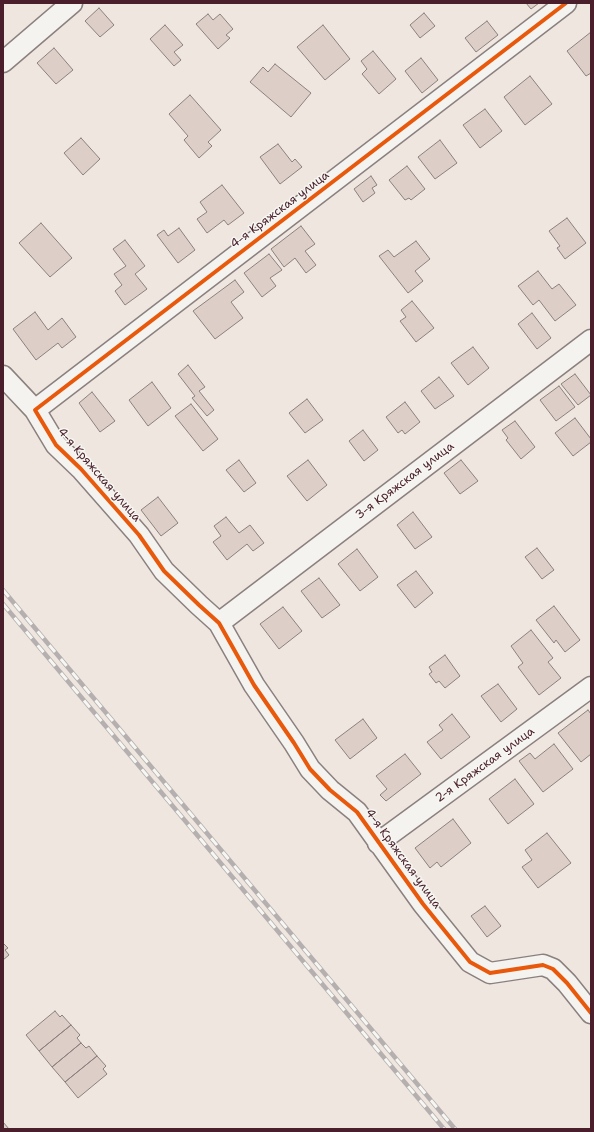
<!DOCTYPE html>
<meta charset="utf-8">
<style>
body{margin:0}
#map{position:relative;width:594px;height:1132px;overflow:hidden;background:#eee6df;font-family:"Shantell Sans",sans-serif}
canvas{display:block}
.frame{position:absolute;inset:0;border:4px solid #4a1f2b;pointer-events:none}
</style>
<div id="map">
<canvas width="594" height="1132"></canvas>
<div class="frame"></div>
</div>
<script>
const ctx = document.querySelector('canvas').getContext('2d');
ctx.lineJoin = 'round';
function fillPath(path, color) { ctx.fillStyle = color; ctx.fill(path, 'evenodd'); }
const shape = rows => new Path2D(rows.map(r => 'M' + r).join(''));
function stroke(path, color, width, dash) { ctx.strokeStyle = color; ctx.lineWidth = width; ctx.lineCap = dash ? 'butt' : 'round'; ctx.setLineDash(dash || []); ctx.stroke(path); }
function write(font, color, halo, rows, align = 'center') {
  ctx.font = font + ' "Shantell Sans",sans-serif'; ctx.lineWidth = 3; ctx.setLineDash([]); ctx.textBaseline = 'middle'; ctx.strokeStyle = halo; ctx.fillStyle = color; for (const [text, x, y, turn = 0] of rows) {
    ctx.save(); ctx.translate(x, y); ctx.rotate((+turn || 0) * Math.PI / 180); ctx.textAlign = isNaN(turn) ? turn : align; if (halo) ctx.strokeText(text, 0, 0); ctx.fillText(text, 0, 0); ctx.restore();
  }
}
const building = shape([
 [526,3,539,3,531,9,526,3],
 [99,8,114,25,100,37,85,21,99,8],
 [424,13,435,26,420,38,410,25,424,13],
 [208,14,213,20,220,14,233,29,226,35,230,38,218,49,196,24,208,14],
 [487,21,498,35,476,52,465,38,487,21],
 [165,25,183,45,174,52,181,60,174,66,150,39,165,25],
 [323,25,350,59,325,80,297,47,323,25],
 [591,32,591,73,586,76,567,51,591,32],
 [54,48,73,70,56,84,37,63,54,48],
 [373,51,396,79,379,94,362,74,367,69,361,61,373,51],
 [421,58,438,80,422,93,405,71,421,58],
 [275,64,311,93,291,117,250,82,263,67,268,72,275,64],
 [530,76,552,104,525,125,504,97,530,76],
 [190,95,221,130,208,142,212,146,199,158,184,140,188,136,169,114,190,95],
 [485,109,502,131,480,148,463,125,485,109],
 [81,138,100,159,83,175,64,153,81,138],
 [440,140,457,163,435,179,418,157,440,140],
 [278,144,292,162,295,159,302,167,280,184,260,157,278,144],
 [407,166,425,189,411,200,409,198,405,200,389,180,407,166],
 [371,176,377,185,372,188,375,193,363,202,354,189,371,176],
 [222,185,244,213,228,225,224,220,207,233,197,219,207,212,200,202,222,185],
 [567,218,586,243,565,259,557,248,560,246,549,231,567,218],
 [41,223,72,258,50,277,19,243,41,223],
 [301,226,315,244,305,251,316,265,306,273,295,258,284,267,271,249,301,226],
 [179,228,195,250,178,263,157,235,164,230,168,236,179,228],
 [125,240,145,266,135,274,147,289,125,305,115,291,122,285,114,274,126,266,113,249,125,240],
 [416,241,430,259,415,271,423,281,408,293,379,256,388,250,394,257,416,241],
 [269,254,282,270,270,278,276,286,262,297,244,273,269,254],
 [538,271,552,289,559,284,576,305,555,321,539,300,533,305,518,286,538,271],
 [235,280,244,292,231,302,243,318,215,339,193,311,235,280],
 [412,301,434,328,416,342,400,321,406,317,401,310,412,301],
 [35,312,48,330,62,318,76,337,62,348,58,343,36,360,13,329,35,312],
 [532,313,551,338,537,349,518,324,532,313],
 [473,347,489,368,468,385,451,363,473,347],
 [188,365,205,387,199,391,214,410,207,416,192,398,195,396,178,374,188,365],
 [575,374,591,395,578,405,561,384,575,374],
 [439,377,454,396,435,409,421,391,439,377],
 [152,382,171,408,148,426,129,400,152,382],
 [559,386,575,407,556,421,540,400,559,386],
 [92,392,115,421,100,432,79,403,92,392],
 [307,399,323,420,305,433,289,413,307,399],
 [405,402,420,422,405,434,402,430,398,433,386,417,405,402],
 [191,404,218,439,203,451,175,416,191,404],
 [575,418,591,439,591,442,573,456,555,433,575,418],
 [515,421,535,447,521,459,506,440,508,438,502,430,515,421],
 [363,430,378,450,364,461,349,441,363,430],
 [239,460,256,483,244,492,226,470,239,460],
 [308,460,327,485,307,501,287,476,308,460],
 [461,460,478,481,460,494,444,473,461,460],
 [158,497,178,523,161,536,141,510,158,497],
 [413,512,432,537,415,549,397,525,413,512],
 [226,517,239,533,250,525,264,543,253,551,247,544,227,560,213,542,221,536,214,526,226,517],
 [537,548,554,570,542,579,525,557,537,548],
 [357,549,378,577,360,591,338,564,357,549],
 [416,571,433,593,415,608,397,585,416,571],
 [319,578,340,605,322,618,301,591,319,578],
 [554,606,580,640,565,652,556,640,554,643,536,620,554,606],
 [283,607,302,631,279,649,260,624,283,607],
 [531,630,553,658,548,662,561,678,539,695,518,667,523,663,511,646,531,630],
 [445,655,460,676,445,688,439,681,436,683,429,674,432,672,429,667,445,655],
 [498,684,517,709,501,722,481,696,498,684],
 [588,710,591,714,591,754,581,762,558,733,588,710],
 [452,714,470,737,441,759,427,742,443,730,439,725,452,714],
 [363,719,377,738,350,759,335,740,363,719],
 [554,744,573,769,543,792,519,761,530,753,535,759,554,744],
 [405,754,421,774,386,801,380,795,387,789,376,776,405,754],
 [515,779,534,804,508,824,489,799,515,779],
 [453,819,471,843,441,867,437,862,430,868,415,848,453,819],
 [547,833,571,863,538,888,522,867,532,860,525,850,547,833],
 [485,906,501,926,487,937,471,916,485,906],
 [3,943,8,948,5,950,9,955,3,960,3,943],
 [55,1011,60,1017,62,1015,71,1025,39,1051,26,1035,55,1011],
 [71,1025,80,1035,77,1038,81,1043,52,1067,39,1051,71,1025],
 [81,1043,86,1048,89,1046,97,1056,65,1082,52,1067,81,1043],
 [97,1056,106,1066,103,1069,107,1074,78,1098,65,1082,97,1056],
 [3,1122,9,1129,3,1129,3,1122]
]);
fillPath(building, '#ddcfc7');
stroke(building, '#8c807f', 1);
const minor = shape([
 [566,3,35,410,56,445,81,469,139,535,164,571,199,605,219,623,254,685,294,743,310,769,330,790,357,812,423,904,470,962,490,973,543,965,553,969,567,983,591,1013],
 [3,62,72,3],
 [3,376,35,410],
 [219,623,591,340],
 [378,843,591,687]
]);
stroke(minor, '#8c807f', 23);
stroke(minor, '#f4f3f0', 20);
const rail = shape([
 [3,590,455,1129],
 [3,604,444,1129]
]);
stroke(rail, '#b5b0af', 4.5);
stroke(rail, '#f6f6f2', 3, [9]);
stroke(shape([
 [566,3,35,410,56,445,81,469,139,535,164,571,199,605,219,623,254,685,294,743,310,769,330,790,357,812,423,904,470,962,490,973,543,965,553,969,567,983,591,1013]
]), '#e8590c', 4);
write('12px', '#4a1f2b', '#f6f6f2', [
 ["4-я Кряжская улица",280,210,-37],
 ["4-я Кряжская улица",99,475,49],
 ["3-я Кряжская улица",405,481,-37],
 ["2-я Кряжская улица",485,765,-36],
 ["4-я Кряжская улица",403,859,54]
]);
</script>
